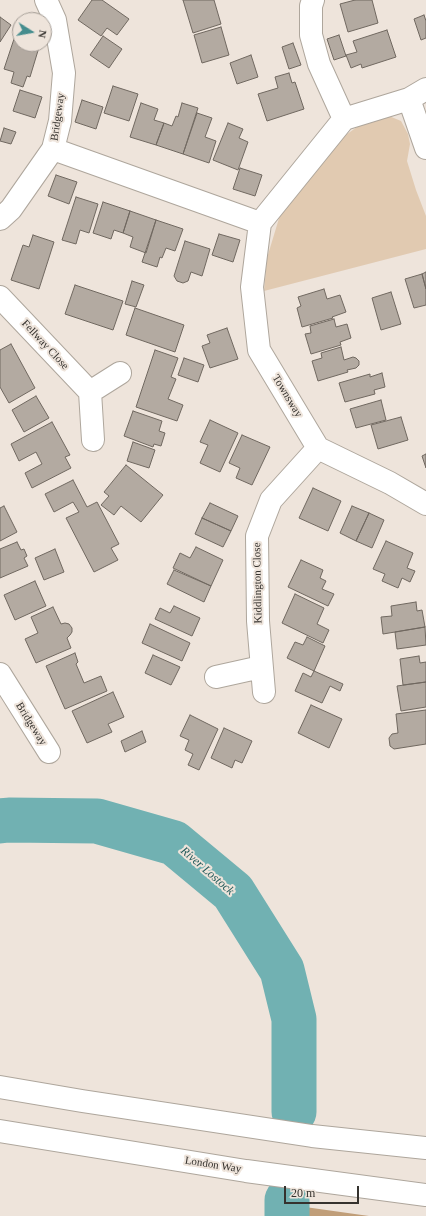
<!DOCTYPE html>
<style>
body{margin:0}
#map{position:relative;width:426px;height:1216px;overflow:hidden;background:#eee4db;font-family:"Times New Roman",serif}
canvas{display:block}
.north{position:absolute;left:12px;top:12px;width:40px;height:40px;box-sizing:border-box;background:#eee4db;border:1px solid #a49d96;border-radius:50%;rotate:101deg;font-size:11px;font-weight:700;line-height:16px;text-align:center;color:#35322e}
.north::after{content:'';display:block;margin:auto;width:14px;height:18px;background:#458d8e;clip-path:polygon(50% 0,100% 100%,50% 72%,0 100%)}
.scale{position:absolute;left:284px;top:1186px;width:75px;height:18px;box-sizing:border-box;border:2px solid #35322e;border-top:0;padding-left:5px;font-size:12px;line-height:14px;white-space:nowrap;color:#35322e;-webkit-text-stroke:3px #eee4db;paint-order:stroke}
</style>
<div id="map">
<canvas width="426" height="1216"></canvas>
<div class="north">N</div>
<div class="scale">20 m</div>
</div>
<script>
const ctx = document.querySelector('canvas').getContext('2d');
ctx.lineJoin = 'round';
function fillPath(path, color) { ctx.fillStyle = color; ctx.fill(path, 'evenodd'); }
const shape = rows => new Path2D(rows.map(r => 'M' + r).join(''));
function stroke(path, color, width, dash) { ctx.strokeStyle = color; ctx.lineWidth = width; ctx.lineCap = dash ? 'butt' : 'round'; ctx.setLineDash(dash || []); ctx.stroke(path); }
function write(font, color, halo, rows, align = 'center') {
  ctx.font = font + ' "Times New Roman",serif'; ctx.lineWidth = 4; ctx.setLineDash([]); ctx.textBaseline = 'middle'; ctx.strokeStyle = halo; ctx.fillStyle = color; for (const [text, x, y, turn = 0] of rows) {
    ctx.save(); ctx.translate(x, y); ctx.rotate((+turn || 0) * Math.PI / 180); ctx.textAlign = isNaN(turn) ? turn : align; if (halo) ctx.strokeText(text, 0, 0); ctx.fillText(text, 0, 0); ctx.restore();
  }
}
fillPath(shape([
 [389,116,401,121,408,134,410,144,407,161,416,190,426,216,426,249,264,291,267,258,280,215,343,137,357,127,371,121]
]), '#e1cab1');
fillPath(shape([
 [305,1207,369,1216,304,1216]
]), '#c09e79');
stroke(shape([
 [0,821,9,820,97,821,174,843,233,892,282,970,294,1019,294,1112],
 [287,1216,287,1200]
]), '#71b1b2', 45);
const building = shape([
 [92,0,102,0,129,19,117,35,107,28,101,36,78,20,92,0],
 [183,0,214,0,221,24,193,33,183,0],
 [355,0,372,0,378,23,348,32,340,4,355,0],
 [424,15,426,21,426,38,421,40,414,19,424,15],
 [0,17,11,25,0,42,0,17],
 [221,27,229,55,202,63,194,35,221,27],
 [387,30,396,57,362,68,361,64,351,68,346,55,357,52,353,41,387,30],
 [16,33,20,34,20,44,40,44,30,77,27,76,23,87,11,83,14,72,4,69,16,33],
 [339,35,346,56,334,60,327,39,339,35],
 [103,36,122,49,109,68,90,55,103,36],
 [293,43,301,65,289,69,282,47,293,43],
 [251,55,258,77,237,84,230,63,251,55],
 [289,73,292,83,295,82,304,109,267,121,258,94,278,88,275,77,289,73],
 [113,86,138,94,129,121,104,113,113,86],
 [20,90,42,97,35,118,13,111,20,90],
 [82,100,103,107,96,129,75,122,82,100],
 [141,103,158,109,154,120,164,123,156,145,130,137,141,103],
 [182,103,198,108,183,154,156,145,164,123,172,126,176,116,178,117,182,103],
 [197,113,212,118,205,137,216,141,209,163,183,154,197,113],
 [228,123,243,129,239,138,248,142,238,170,213,160,228,123],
 [4,128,16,132,11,144,0,141,4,128],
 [240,168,262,175,255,196,233,189,240,168],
 [56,175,77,182,69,204,48,196,56,175],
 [76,197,98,204,89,233,80,230,76,244,62,240,76,197],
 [103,202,130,211,123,233,114,230,111,239,93,233,103,202],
 [130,211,156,220,146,253,130,247,133,237,123,233,130,211],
 [156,220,183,229,175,251,166,248,162,258,160,257,157,267,142,262,156,220],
 [219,234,240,240,233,262,212,255,219,234],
 [33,235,54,242,39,289,11,280,23,245,29,247,33,235],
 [185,241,210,249,202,276,191,272,188,281,183,283,177,281,174,276,185,241],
 [426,272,426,289,422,274,426,272],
 [422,274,426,289,426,305,414,308,405,279,422,274],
 [132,281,144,285,136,307,125,304,132,281],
 [75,285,123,301,113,330,65,314,75,285],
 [324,289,327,299,340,295,346,312,332,317,333,318,302,327,297,308,301,306,298,297,324,289],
 [391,292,401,324,381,330,372,298,391,292],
 [135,308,184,325,175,352,126,335,135,308],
 [334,319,336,327,347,324,351,338,340,342,341,345,311,354,305,334,311,333,310,326,334,319],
 [227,328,238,359,210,368,202,346,210,343,207,335,227,328],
 [11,344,35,388,9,403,0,387,0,350,11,344],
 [341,347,344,360,353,357,356,358,359,361,359,365,356,368,347,370,348,372,318,381,312,361,322,358,321,353,341,347],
 [155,350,178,358,171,377,176,379,168,399,183,405,177,421,136,407,155,350],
 [184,358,204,365,198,382,178,375,184,358],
 [382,373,385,387,374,390,375,394,345,402,339,383,370,374,370,377,382,373],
 [36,396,49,418,24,432,12,410,36,396],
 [381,400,386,420,356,428,350,409,381,400],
 [133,411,162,421,159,431,165,433,161,446,154,444,153,447,124,436,133,411],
 [401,417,408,440,378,449,371,425,401,417],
 [210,420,238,433,220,472,200,463,208,445,200,442,210,420],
 [52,422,70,455,65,457,71,468,32,488,25,473,42,464,36,452,19,461,11,444,52,422],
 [242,435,270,447,252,485,236,478,240,468,229,463,242,435],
 [133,442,155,450,149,468,127,461,133,442],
 [426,454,426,468,422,456,426,454],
 [126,465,163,495,141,522,121,506,114,515,101,505,109,496,104,492,126,465],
 [73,480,87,507,97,502,119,544,111,548,118,560,94,572,66,518,79,512,73,502,54,512,45,494,73,480],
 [313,488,341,501,328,531,299,518,313,488],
 [210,503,238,516,231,531,202,518,210,503],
 [4,506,17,532,0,541,0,508,4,506],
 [352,506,369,513,356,541,340,533,352,506],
 [369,513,384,520,372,548,356,541,369,513],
 [202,518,231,531,223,547,195,534,202,518],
 [386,541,413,553,407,568,415,571,410,582,402,578,398,588,382,581,385,574,373,569,386,541],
 [17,542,21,550,24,549,27,556,24,558,28,566,0,578,0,549,17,542],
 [196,547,223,560,211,586,173,568,180,553,190,558,196,547],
 [55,549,64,572,44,580,35,558,55,549],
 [301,560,323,570,320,578,326,581,322,589,334,594,328,606,288,587,301,560],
 [174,570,211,586,204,602,167,584,174,570],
 [35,581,46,606,15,620,4,595,35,581],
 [295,594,324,608,317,624,329,630,323,643,282,623,295,594],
 [416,602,417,611,422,610,425,627,383,634,381,617,392,616,391,606,416,602],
 [174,606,200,618,192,636,155,619,160,608,170,613,174,606],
 [53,607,61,624,65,623,69,624,72,628,72,632,70,635,67,638,71,648,36,663,25,639,38,633,31,617,53,607],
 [150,624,190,643,182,661,142,643,150,624],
 [425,627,426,645,397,649,395,632,425,627],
 [307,637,325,646,314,671,287,658,295,642,303,645,307,637],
 [75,653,78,662,76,664,84,683,101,676,107,691,65,709,46,666,75,653],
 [153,655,180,667,171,685,145,673,153,655],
 [419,656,420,663,426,662,426,682,403,685,400,659,419,656],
 [314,671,343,684,340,691,330,686,322,703,295,691,303,673,311,677,314,671],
 [426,682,426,707,401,711,397,686,426,682],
 [113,692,124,717,108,724,112,732,87,743,72,711,113,692],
 [311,705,342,719,329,748,298,733,311,705],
 [426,710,426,744,394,749,390,746,389,738,392,734,398,733,396,714,426,710],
 [190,715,218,729,199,770,188,765,193,754,185,750,189,740,180,736,190,715],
 [224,728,252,741,242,763,235,760,232,768,211,758,224,728],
 [142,731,146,742,125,752,121,741,142,731]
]);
fillPath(building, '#b3aaa1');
stroke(building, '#706860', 1);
const street = shape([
 [313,0,311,6,311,35,319,64,344,119],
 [426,89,409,99,344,119,260,223,252,287,259,350,318,448,390,483,426,504],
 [409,99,426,148],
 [53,149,260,223],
 [0,219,11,209,53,149,60,121,64,73,55,20,46,0],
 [0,297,90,392],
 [93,440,90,392,120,373],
 [0,674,49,752],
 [216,677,261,667],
 [264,692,258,621,257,536,271,500,318,448]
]);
const highway = shape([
 [0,1087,82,1101,312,1136,426,1148],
 [0,1131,246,1171,426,1195]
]);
stroke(street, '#aea69c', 24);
stroke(highway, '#aea69c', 24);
stroke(street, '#fff', 22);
stroke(highway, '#fff', 22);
write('11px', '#35322e', '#eee4db', [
 ["Bridgeway",58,117,-82],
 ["Fellway Close",45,345,47],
 ["Townsway",287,396,59],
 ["Kiddlington Close",258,583,-91],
 ["Bridgeway",31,724,58],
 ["London Way",213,1165,9]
]);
write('italic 12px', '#245b5b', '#eee4db', [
 ["River Lostock",207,871,41]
]);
</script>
